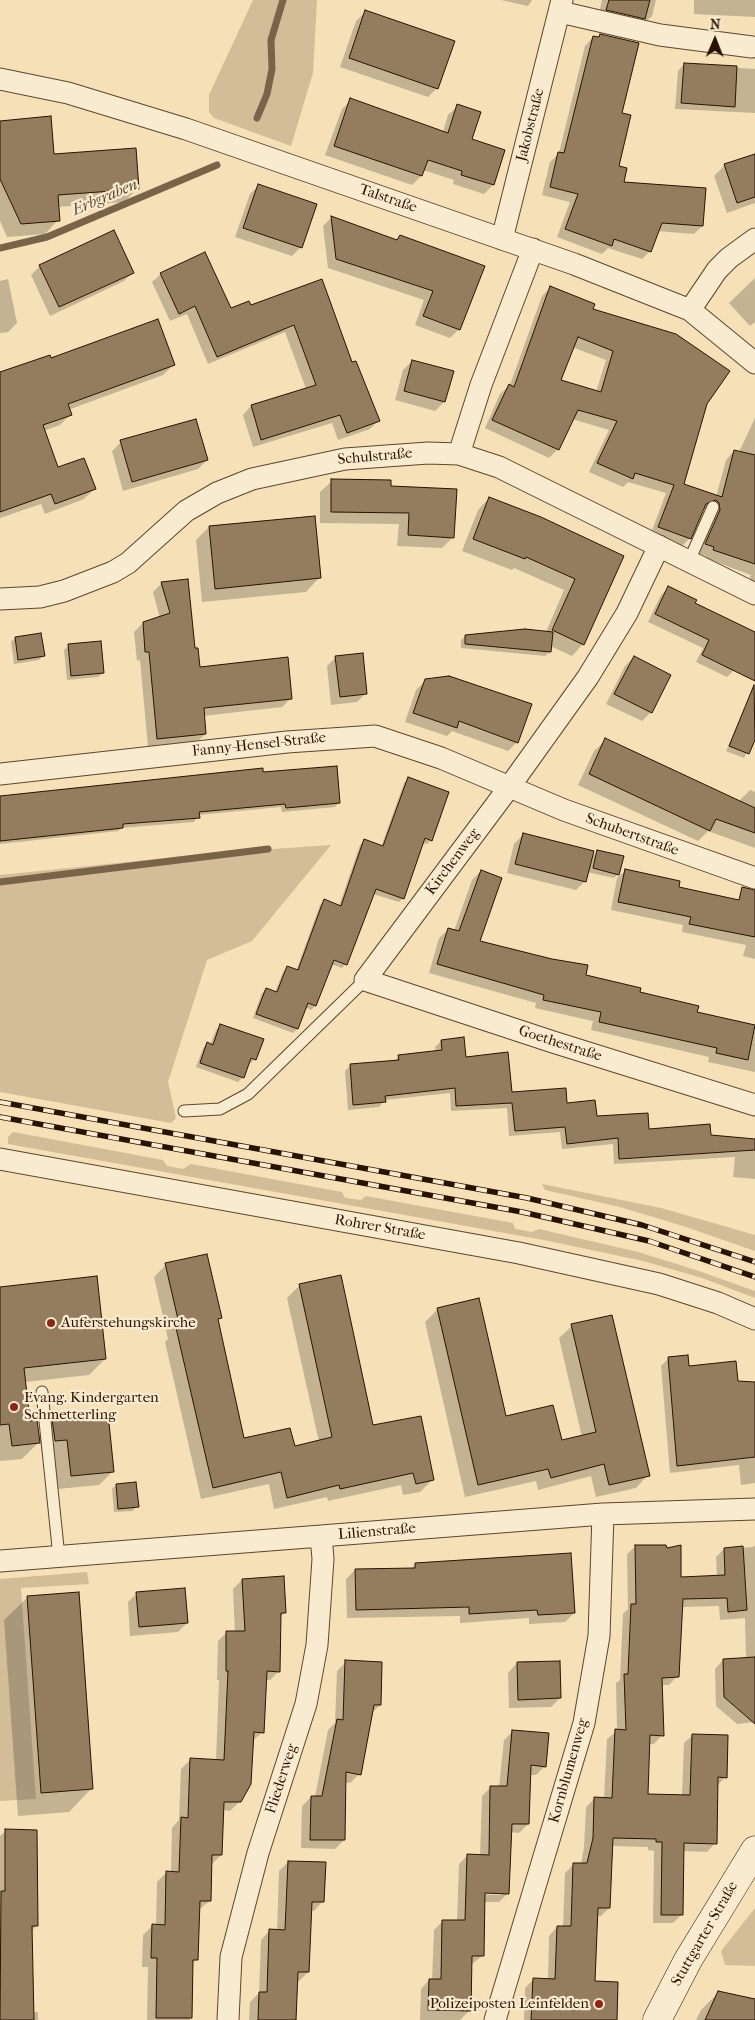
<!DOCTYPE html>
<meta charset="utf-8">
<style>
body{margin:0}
#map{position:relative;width:755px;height:2020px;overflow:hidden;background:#f5e0b7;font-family:"IM FELL French Canon",serif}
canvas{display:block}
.north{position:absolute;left:690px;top:15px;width:50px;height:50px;-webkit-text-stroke:4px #f8ebd0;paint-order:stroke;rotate:1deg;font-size:14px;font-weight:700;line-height:20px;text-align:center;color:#2a1200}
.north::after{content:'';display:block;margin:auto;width:18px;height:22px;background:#2a1200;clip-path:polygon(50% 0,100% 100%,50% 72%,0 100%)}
</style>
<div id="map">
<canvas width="755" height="2020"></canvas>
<div class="north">N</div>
</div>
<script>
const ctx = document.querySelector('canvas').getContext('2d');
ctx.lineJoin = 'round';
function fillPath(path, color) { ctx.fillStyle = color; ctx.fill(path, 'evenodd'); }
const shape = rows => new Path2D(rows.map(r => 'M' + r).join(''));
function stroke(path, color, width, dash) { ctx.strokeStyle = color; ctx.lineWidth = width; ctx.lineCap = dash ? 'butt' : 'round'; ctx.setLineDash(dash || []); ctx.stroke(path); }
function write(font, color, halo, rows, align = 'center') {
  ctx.font = font + ' "IM FELL French Canon",serif'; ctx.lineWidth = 4.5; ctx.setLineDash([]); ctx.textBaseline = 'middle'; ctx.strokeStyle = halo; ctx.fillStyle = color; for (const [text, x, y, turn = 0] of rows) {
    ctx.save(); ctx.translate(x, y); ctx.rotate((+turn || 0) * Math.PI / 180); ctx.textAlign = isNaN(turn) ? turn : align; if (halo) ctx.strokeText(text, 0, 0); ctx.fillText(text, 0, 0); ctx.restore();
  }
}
fillPath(shape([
 [253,0,317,0,313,73,291,146,214,118,209,112,209,95],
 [331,845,252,941,207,960,168,1082,176,1118,171,1123,0,1092,0,875,214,853],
 [13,1132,163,1160,167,1166,183,1169,191,1164,342,1192,345,1198,361,1200,366,1196,513,1223,515,1229,532,1232,539,1229,638,1252,696,1270,755,1291,755,1298,702,1278,643,1261,544,1240,8,1144,8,1137],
 [542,1184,661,1208,755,1235,755,1251,683,1226,620,1207,545,1190],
 [87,1572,89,1584,21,1588,36,1799,0,1801,0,1579],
 [755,1908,755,1966,725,1965,721,1951]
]), '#d2bd98');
fillPath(shape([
 [501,0,532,0,528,6],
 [602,0,656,0,652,16,642,25,598,19],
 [694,0,755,0,755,17,694,14],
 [365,12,437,88,428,97,340,67,356,21],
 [600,35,617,167,623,183,702,226,694,234,657,231,650,251,642,259,608,248,602,254,557,237,570,202,542,195,550,162,559,153,585,46,593,37,597,38],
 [684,64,755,69,755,113,675,109,678,71],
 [351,100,443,132,448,115,458,106,471,140,493,185,484,194,453,184,454,180,423,170,421,176,412,185,325,155,342,109],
 [0,122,53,156,138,188,124,202,57,207,58,220,45,234,7,237,0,221],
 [755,155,755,203,727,213,714,176,725,165],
 [259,185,301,247,292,256,235,237,250,194],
 [331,218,395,241,400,236,459,329,450,338,415,325,424,300,328,268,323,226],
 [40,266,133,272,124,281,50,316,31,275],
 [161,274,230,310,250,307,321,281,352,364,378,421,370,429,338,440,332,423,253,447,243,415,251,406,306,389,285,332,208,364,187,314,170,321,152,282],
 [755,278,755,322,750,326,729,303],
 [8,279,17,323,8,332,0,333,0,281],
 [551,287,592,310,706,403,682,485,716,497,726,460,734,451,739,452,755,418,755,582,749,580,751,575,705,558,706,556,697,553,711,512,706,508,702,510,690,538,681,547,650,536,666,493,628,482,623,487,589,472,609,430,572,419,558,449,549,458,485,428,500,394,510,385,542,296],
 [572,347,606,360,596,392,559,381],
 [50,359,173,365,163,375,68,410,70,415,60,425,43,431,57,469,94,489,84,499,45,514,41,504,0,518,0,379],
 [412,361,444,402,435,411,395,400,403,370],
 [121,442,207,460,198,469,123,491,112,451],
 [332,481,390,487,453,537,442,548,397,546,399,524,320,523,320,492],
 [489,498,622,557,583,644,572,656,550,646,550,652,545,656,461,648,461,640,466,636,546,632,564,590,514,568,512,570,462,551,478,510],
 [209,527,319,578,306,592,202,602,196,540],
 [162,583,193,649,199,668,291,698,282,707,203,716,205,734,196,743,148,747,140,660,137,661,134,632,143,623,160,618,153,592],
 [668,588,694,604,734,670,727,677,696,662,703,648,648,622,661,595],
 [15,638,43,656,39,660,14,664,11,642],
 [69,645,103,673,98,677,67,680,64,650],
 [336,657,366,693,357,702,331,705,327,666],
 [634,657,651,712,642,721,606,704,625,666],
 [426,680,517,742,508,751,452,731,447,736,405,722,416,690],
 [755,684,755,737,744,758,726,751],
 [606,740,738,802,750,790,755,792,755,848,708,831,698,841,578,785,594,751],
 [262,774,339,802,335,807,282,812,281,807,198,815,194,822,121,828,118,831,0,844,0,797],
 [408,779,431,840,427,844,422,843,403,898,399,902,373,894,346,964,342,968,331,964,315,1006,311,1010,305,1007,297,1029,293,1033,253,1018,262,993,266,989,275,992,283,972,287,968,296,971,320,905,324,901,339,906,360,845,364,841,381,847,404,783],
 [523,835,590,859,598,851,618,874,614,878,587,872,585,881,576,890,507,873,514,844],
 [626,870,755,912,755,959,743,956,746,945,682,932,683,925,611,910,617,878],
 [481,871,478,942,696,1013,755,1026,755,1072,708,1062,709,1057,591,1030,593,1021,535,1008,536,1003,429,973,439,938,448,930,454,931,472,880],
 [220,1026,255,1059,251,1063,248,1062,242,1078,238,1082,196,1067,203,1048,207,1044,210,1045,216,1030],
 [441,1041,511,1093,566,1105,596,1117,648,1130,755,1140,755,1179,733,1177,735,1157,614,1164,613,1144,562,1149,560,1132,509,1136,507,1108,451,1111,450,1093,385,1100,379,1107,348,1110,345,1071,350,1066,393,1062,399,1056,436,1052,435,1047],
 [166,1265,221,1318,217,1321,244,1439,294,1448,319,1442,287,1298,300,1285,372,1427,433,1479,420,1492,403,1495,401,1485,328,1501,327,1497,274,1509,269,1484,201,1499,165,1342,168,1339,154,1277],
 [0,1288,105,1359,89,1375,25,1382,29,1423,38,1435,53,1420,112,1472,99,1485,58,1489,54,1453,42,1454,40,1441,22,1459,0,1461],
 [438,1309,505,1418,561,1442,582,1437,559,1338,572,1326,648,1475,636,1488,596,1497,591,1476,538,1490,536,1481,465,1497,425,1322],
 [669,1358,736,1383,755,1383,755,1483,741,1485,739,1465,670,1473,661,1366],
 [116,1485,137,1506,133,1511,114,1512,112,1489],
 [755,1545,755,1722,737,1724,716,1706,715,1669,723,1660,746,1658,745,1618,720,1620,719,1606,681,1607,677,1676,669,1685,661,1685,662,1735,654,1744,648,1744,646,1795,682,1796,684,1743,693,1735,725,1777,717,1786,715,1843,707,1852,683,1851,682,1914,673,1923,653,1923,654,1851,648,1850,648,1847,612,1846,609,1908,601,1916,596,1916,594,1982,616,2020,524,2020,525,1988,533,1980,548,1980,549,1936,557,1927,563,1927,565,1873,574,1864,581,1864,584,1847,586,1807,595,1798,604,1799,607,1739,617,1731,616,1683,620,1680,623,1614,628,1609,627,1554,636,1546,680,1578,717,1577,716,1557,724,1549,753,1547],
 [415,1565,574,1613,565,1622,529,1624,529,1618,460,1623,460,1616,347,1618,346,1579,355,1570,411,1569],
 [242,1580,285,1612,280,1617,279,1671,270,1680,265,1680,263,1732,252,1741,240,1801,230,1811,222,1810,221,1855,212,1864,210,1901,198,1910,196,1959,192,1964,190,2020,147,2020,148,1967,142,1967,143,1935,152,1926,156,1926,157,1882,166,1873,171,1873,172,1828,179,1820,181,1769,190,1760,216,1761,219,1680,217,1680,218,1641,227,1632,235,1632,233,1589],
 [137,1593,187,1623,178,1632,130,1636,128,1602],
 [28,1597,92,1788,69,1812,18,1816,4,1620],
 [346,1662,380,1705,371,1714,359,1774,350,1783,344,1782,344,1840,335,1849,301,1848,302,1806,311,1797,315,1797,328,1730,335,1723,337,1671],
 [517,1663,560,1698,551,1707,509,1708,508,1673],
 [513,1731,545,1766,536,1775,529,1775,528,1824,519,1833,510,1832,508,1893,499,1902,484,1902,482,1956,471,1965,470,2010,460,2020,420,2020,421,1989,429,1980,432,1981,434,1930,443,1921,457,1921,459,1864,468,1855,480,1856,482,1796,491,1787,499,1787,504,1740],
 [479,1891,501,1892,501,1895,479,1894],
 [6,1831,37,1925,32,1931,32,2012,38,2012,38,2020,0,2020,0,1836],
 [288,1862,323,1901,314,1911,310,1910,308,1972,299,1981,296,1981,295,2020,249,2020,250,2002,259,1993,261,1940,270,1930,277,1931,279,1871],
 [718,1993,755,2000,755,2020,696,2020,701,2010]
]), '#0003');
stroke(shape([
 [257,118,267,94,272,69,271,40,283,0],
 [0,248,47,237,217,165],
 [0,882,268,849]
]), '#7a6449', 7);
const building = shape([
 [609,0,650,0,645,19,606,10,609,0],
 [365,10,455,41,438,89,349,58,365,10],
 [600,34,639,43,622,113,631,115,619,166,627,168,624,182,706,188,703,226,662,223,651,252,614,239,612,246,565,229,578,194,550,187,558,152,564,153,593,36,599,37,600,34],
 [684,63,737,66,735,107,681,103,684,63],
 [350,98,448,133,457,104,481,112,472,139,505,150,494,185,461,175,462,171,428,160,422,176,334,146,350,98],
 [51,116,54,154,136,148,139,189,58,195,60,221,21,224,0,179,0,121,51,116],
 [755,154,755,197,737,203,724,164,755,154],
 [258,184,317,204,302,248,243,228,258,184],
 [331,216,397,240,400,235,485,266,460,330,423,316,433,291,336,259,331,216],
 [114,230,134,273,59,307,39,265,114,230],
 [205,252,231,308,249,301,251,305,322,279,352,362,356,361,380,421,347,433,340,415,261,440,251,405,316,385,294,325,217,357,195,306,179,314,160,273,205,252],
 [550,286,595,304,593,309,676,334,730,371,707,404,684,484,722,497,734,450,755,455,755,564,713,550,714,547,705,544,720,510,719,503,716,500,706,504,691,539,658,527,674,485,635,473,633,479,597,463,617,421,578,410,559,450,492,420,509,384,514,387,550,286],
 [578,337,613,351,601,392,561,380,578,337],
 [158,319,175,365,68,404,72,415,43,425,58,467,84,458,96,489,55,504,51,494,0,512,0,372,50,355,51,358,158,319],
 [412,360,454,371,445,402,404,391,412,360],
 [196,419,208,460,132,482,120,440,196,419],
 [331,479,391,480,391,486,457,489,454,538,408,535,409,513,331,512,331,479],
 [489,497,541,517,624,556,584,645,552,630,575,579,526,557,525,559,473,539,489,497],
 [315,516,321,578,215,589,209,526,315,516],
 [188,579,195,648,198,648,200,667,288,657,292,699,204,708,206,734,157,739,149,652,145,652,143,622,170,613,161,582,188,579],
 [668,586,697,600,695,603,755,632,755,681,702,655,709,640,655,614,668,586],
 [525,629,553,632,551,652,465,644,465,635,525,629],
 [41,633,45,656,18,660,15,637,41,633],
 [101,641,104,673,71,676,68,644,101,641],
 [363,653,367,694,340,697,335,656,363,653],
 [634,656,671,675,652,713,614,694,634,656],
 [449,676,532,704,518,743,459,721,457,728,413,713,425,679,449,676],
 [754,685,755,740,749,754,729,746,754,685],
 [605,738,755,808,755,833,716,819,710,831,589,774,605,738],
 [337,766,340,803,286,808,285,804,199,812,200,818,123,824,123,828,0,841,0,796,263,768,263,772,337,766],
 [408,777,449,792,432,841,425,838,404,899,376,889,347,965,334,960,316,1006,308,1003,298,1029,256,1014,266,988,277,992,287,966,298,970,324,899,341,906,364,839,383,846,408,777],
 [523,833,594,851,586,882,515,864,523,833],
 [597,850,624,856,619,875,593,868,597,850],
 [625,869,680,881,679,887,739,900,742,887,755,890,755,937,689,924,691,917,618,902,625,869],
 [481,870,502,878,480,941,552,959,588,965,586,975,641,988,640,992,699,1006,697,1012,755,1025,748,1060,716,1053,717,1048,599,1022,601,1012,543,1000,544,995,437,964,448,928,459,931,481,870],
 [220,1024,264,1039,256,1060,251,1058,244,1078,200,1063,207,1042,213,1045,220,1024],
 [464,1037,466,1057,508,1052,512,1092,566,1088,567,1103,595,1100,597,1116,648,1113,649,1129,710,1124,711,1135,755,1139,755,1150,619,1159,618,1138,567,1144,565,1127,515,1131,512,1103,456,1106,455,1088,385,1096,386,1102,353,1105,350,1064,399,1060,398,1055,442,1050,441,1040,464,1037],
 [207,1254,222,1318,218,1319,244,1438,290,1428,295,1446,332,1437,299,1284,341,1275,373,1425,421,1416,434,1480,416,1484,413,1473,340,1489,339,1485,287,1498,281,1472,213,1488,176,1328,180,1328,165,1263,207,1254],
 [97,1276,106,1359,24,1368,30,1421,37,1420,40,1443,12,1446,9,1424,0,1425,0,1287,97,1276],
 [479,1298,506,1416,553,1405,562,1440,596,1432,571,1324,612,1315,650,1476,609,1485,604,1464,551,1478,548,1469,478,1485,437,1308,479,1298],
 [688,1355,689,1366,736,1361,738,1381,755,1382,755,1457,677,1466,668,1357,688,1355],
 [108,1413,114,1472,71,1476,67,1440,55,1441,52,1419,108,1413],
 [136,1482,139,1507,118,1509,116,1484,136,1482],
 [635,1545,666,1545,667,1548,681,1545,681,1577,725,1575,724,1548,743,1546,747,1610,728,1612,727,1598,683,1599,679,1677,662,1678,664,1736,650,1735,648,1794,690,1795,692,1734,728,1735,727,1778,718,1777,717,1844,684,1843,683,1915,661,1915,662,1842,656,1842,656,1839,613,1838,610,1908,598,1908,595,1981,618,1982,617,2020,531,2020,533,1978,555,1979,557,1926,571,1926,573,1863,587,1863,593,1838,594,1797,612,1798,615,1729,626,1730,624,1674,628,1674,631,1604,636,1604,635,1545],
 [571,1553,575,1613,538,1615,537,1610,469,1614,469,1607,356,1610,355,1569,415,1568,415,1563,571,1553],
 [284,1576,286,1613,281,1613,280,1672,267,1671,264,1733,254,1732,251,1784,241,1802,224,1802,222,1855,212,1855,211,1901,200,1901,198,1960,193,1960,192,2018,156,2018,157,1958,151,1958,152,1924,165,1925,166,1871,179,1872,181,1817,188,1818,190,1758,224,1760,228,1671,226,1671,226,1631,245,1631,242,1579,284,1576],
 [185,1588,188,1623,139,1627,136,1592,185,1588],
 [79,1592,93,1789,41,1793,27,1596,79,1592],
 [755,1657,755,1724,724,1697,723,1659,755,1657],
 [345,1660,382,1662,381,1705,374,1705,361,1775,346,1772,345,1840,310,1840,311,1796,322,1796,337,1719,343,1720,345,1660],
 [560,1661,561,1698,518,1700,517,1662,560,1661],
 [512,1730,549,1733,546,1767,531,1765,529,1824,512,1824,509,1894,485,1893,484,1956,472,1956,471,2011,428,2010,429,1979,441,1979,442,1920,465,1920,467,1854,489,1855,490,1786,507,1786,512,1730],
 [5,1829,37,1830,38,1926,32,1926,34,2020,0,2020,1,1891,5,1891,5,1829],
 [288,1861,326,1862,324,1902,312,1902,309,1972,298,1972,296,2020,258,2020,259,1992,267,1992,269,1929,285,1930,288,1861],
 [718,1991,755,1999,755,2020,705,2020,718,1991]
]);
fillPath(building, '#947d5f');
stroke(building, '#2a1200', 1);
const service = shape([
 [689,561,713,507],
 [184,1111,220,1109,248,1094,365,980],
 [42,1392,59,1557]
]);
const minor = shape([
 [560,12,660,35,752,47],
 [0,79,68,93,186,129,574,264,690,310,755,363],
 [502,239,562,0],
 [690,310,717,270,729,258,755,239],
 [459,454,481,385,533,249],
 [659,546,627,613,588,677,510,786,365,980,553,1042,755,1105],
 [0,599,40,597,64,591,113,572,128,563,186,511,217,493,252,479,345,459,428,453,459,454,499,467,755,594],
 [0,774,287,742,375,736,441,758,564,810,755,878],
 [0,1159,519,1253,659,1284,718,1303,755,1319],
 [0,1561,603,1514,755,1509],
 [228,2020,231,1957,258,1853,306,1704,317,1645,323,1559,321,1536],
 [495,2020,584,1723,599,1636,603,1514]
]);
const secondary = shape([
 [657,2020,688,1960,755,1850]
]);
stroke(service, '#5d462e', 13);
stroke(minor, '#5d462e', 23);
stroke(secondary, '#2a1200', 29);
stroke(service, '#f8ebd0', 11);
stroke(minor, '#f8ebd0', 21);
stroke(secondary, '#f8ebd0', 28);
const rail = shape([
 [0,1102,527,1198,642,1225,755,1262],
 [0,1117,522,1212,649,1241,755,1277]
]);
stroke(rail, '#2a1200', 5.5);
stroke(rail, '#f8ebd0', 4, [11]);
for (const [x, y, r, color] of [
 [51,1323,5,"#8f2418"],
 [14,1407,5,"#8f2418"],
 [599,2004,5,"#8f2418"]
]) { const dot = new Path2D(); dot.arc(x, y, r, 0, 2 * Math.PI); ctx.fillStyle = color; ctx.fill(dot); stroke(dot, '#f8ebd0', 2); }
write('15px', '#2a1200', '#f8ebd0', [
 ["Jakobstraße",531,125,-76],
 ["Talstraße",388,199,19],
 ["Schulstraße",375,457,-5],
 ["Fanny-Hensel-Straße",259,745,-6],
 ["Schubertstraße",632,835,20],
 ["Kirchenweg",453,862,-53],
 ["Goethestraße",560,1044,18],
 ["Rohrer Straße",380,1228,10],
 ["Lilienstraße",377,1532,-5],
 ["Kornblumenweg",569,1771,-74],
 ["Fliederweg",282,1779,-72],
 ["Stuttgarter Straße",705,1934,-60]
]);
write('15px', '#2a1200', '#f8ebd0', [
 ["Auferstehungskirche",61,1323],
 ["Evang. Kindergarten",24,1398],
 ["Schmetterling",24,1415],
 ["Polizeiposten Leinfelden",589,2004,"right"]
], 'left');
write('italic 16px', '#604830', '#f8ebd0', [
 ["Erbgraben",105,198,-23]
]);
</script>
